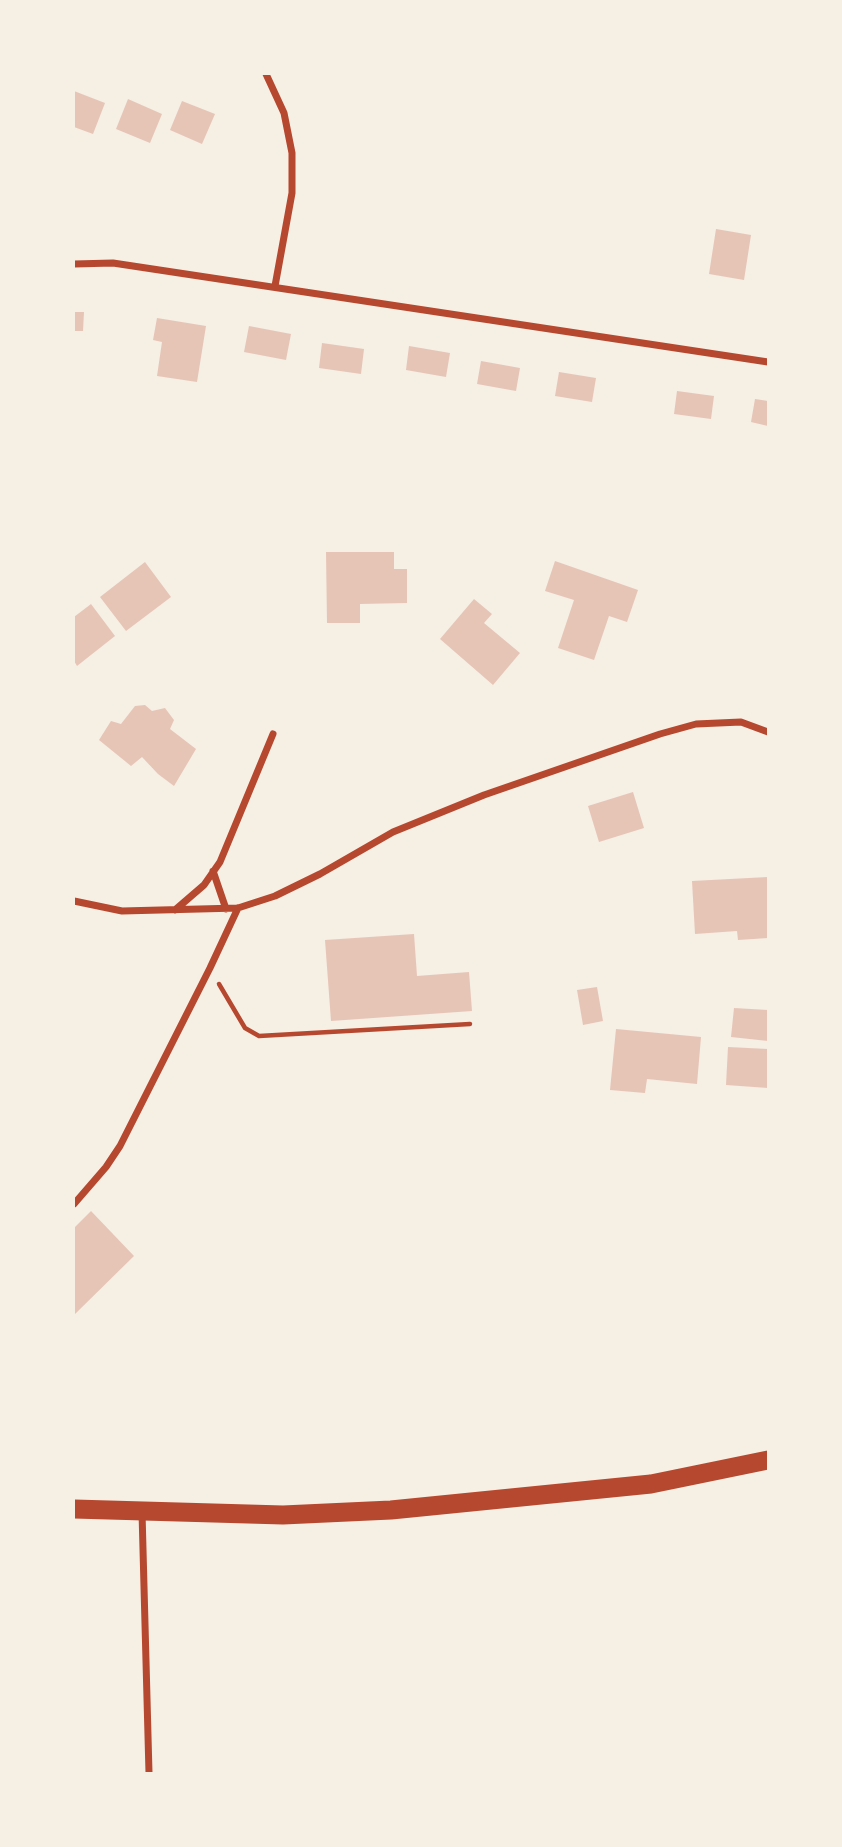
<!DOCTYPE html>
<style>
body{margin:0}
#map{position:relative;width:842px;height:1847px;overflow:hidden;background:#f6efe4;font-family:"Noto Sans",sans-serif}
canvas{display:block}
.frame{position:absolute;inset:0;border:75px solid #f6efe4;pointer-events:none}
</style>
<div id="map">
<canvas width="842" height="1847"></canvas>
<div class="frame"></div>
</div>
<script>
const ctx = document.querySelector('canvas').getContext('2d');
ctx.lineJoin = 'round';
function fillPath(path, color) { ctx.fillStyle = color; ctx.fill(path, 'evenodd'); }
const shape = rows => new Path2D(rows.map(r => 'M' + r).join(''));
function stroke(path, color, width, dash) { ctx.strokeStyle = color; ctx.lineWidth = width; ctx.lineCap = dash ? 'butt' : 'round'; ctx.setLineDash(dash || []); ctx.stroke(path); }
fillPath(shape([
 [74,91,105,103,93,134,74,127],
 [128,99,162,114,150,143,116,129],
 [182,101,215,114,202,144,170,130],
 [716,229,751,235,744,280,709,274],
 [74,312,84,312,83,331,74,331],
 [157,318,206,326,197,382,157,376,162,342,153,340],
 [249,326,291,334,286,360,244,352],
 [322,343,364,349,361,374,319,368],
 [409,346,450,353,446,377,406,370],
 [481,361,520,368,516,391,477,384],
 [559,372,596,378,592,402,555,396],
 [677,391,714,396,711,419,674,414],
 [755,399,768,401,768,426,751,422],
 [326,552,394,552,394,569,407,569,407,603,360,604,360,623,327,623],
 [555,561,638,590,627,622,609,616,594,660,558,648,574,600,545,591],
 [145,562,171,597,126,631,100,597],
 [474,599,492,614,484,623,520,653,493,685,440,639],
 [91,604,115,636,77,666,74,661,74,617],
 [145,705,152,711,165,708,174,720,170,729,196,749,174,786,158,774,142,757,131,766,99,740,111,721,121,724,135,706],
 [633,792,644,828,599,842,588,806],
 [768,877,768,938,738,940,737,931,695,934,692,881],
 [414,934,417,976,469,972,472,1011,331,1021,325,940],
 [597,987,603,1021,583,1025,577,990],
 [734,1008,768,1010,768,1041,731,1037],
 [616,1029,701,1037,697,1084,647,1079,645,1093,610,1090],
 [728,1047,768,1049,768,1088,726,1085],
 [91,1211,134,1256,74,1315,74,1228]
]), '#e6c5b7');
stroke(shape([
 [219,984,245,1028,259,1036,470,1024]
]), '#b5482f', 4.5);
stroke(shape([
 [266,74,284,113,292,153,292,193,275,286],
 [74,264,113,263,768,362],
 [213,871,226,909],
 [74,901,122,911,238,908,275,896,320,874,393,832,484,795,660,734,696,724,741,722,768,732],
 [175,910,204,885,220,862,273,734],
 [74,1204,106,1167,120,1146,210,968,238,908],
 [142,1512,149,1773]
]), '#b5482f', 7);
stroke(shape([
 [74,1509,283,1515,391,1510,651,1484,768,1460]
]), '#b5482f', 19);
</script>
